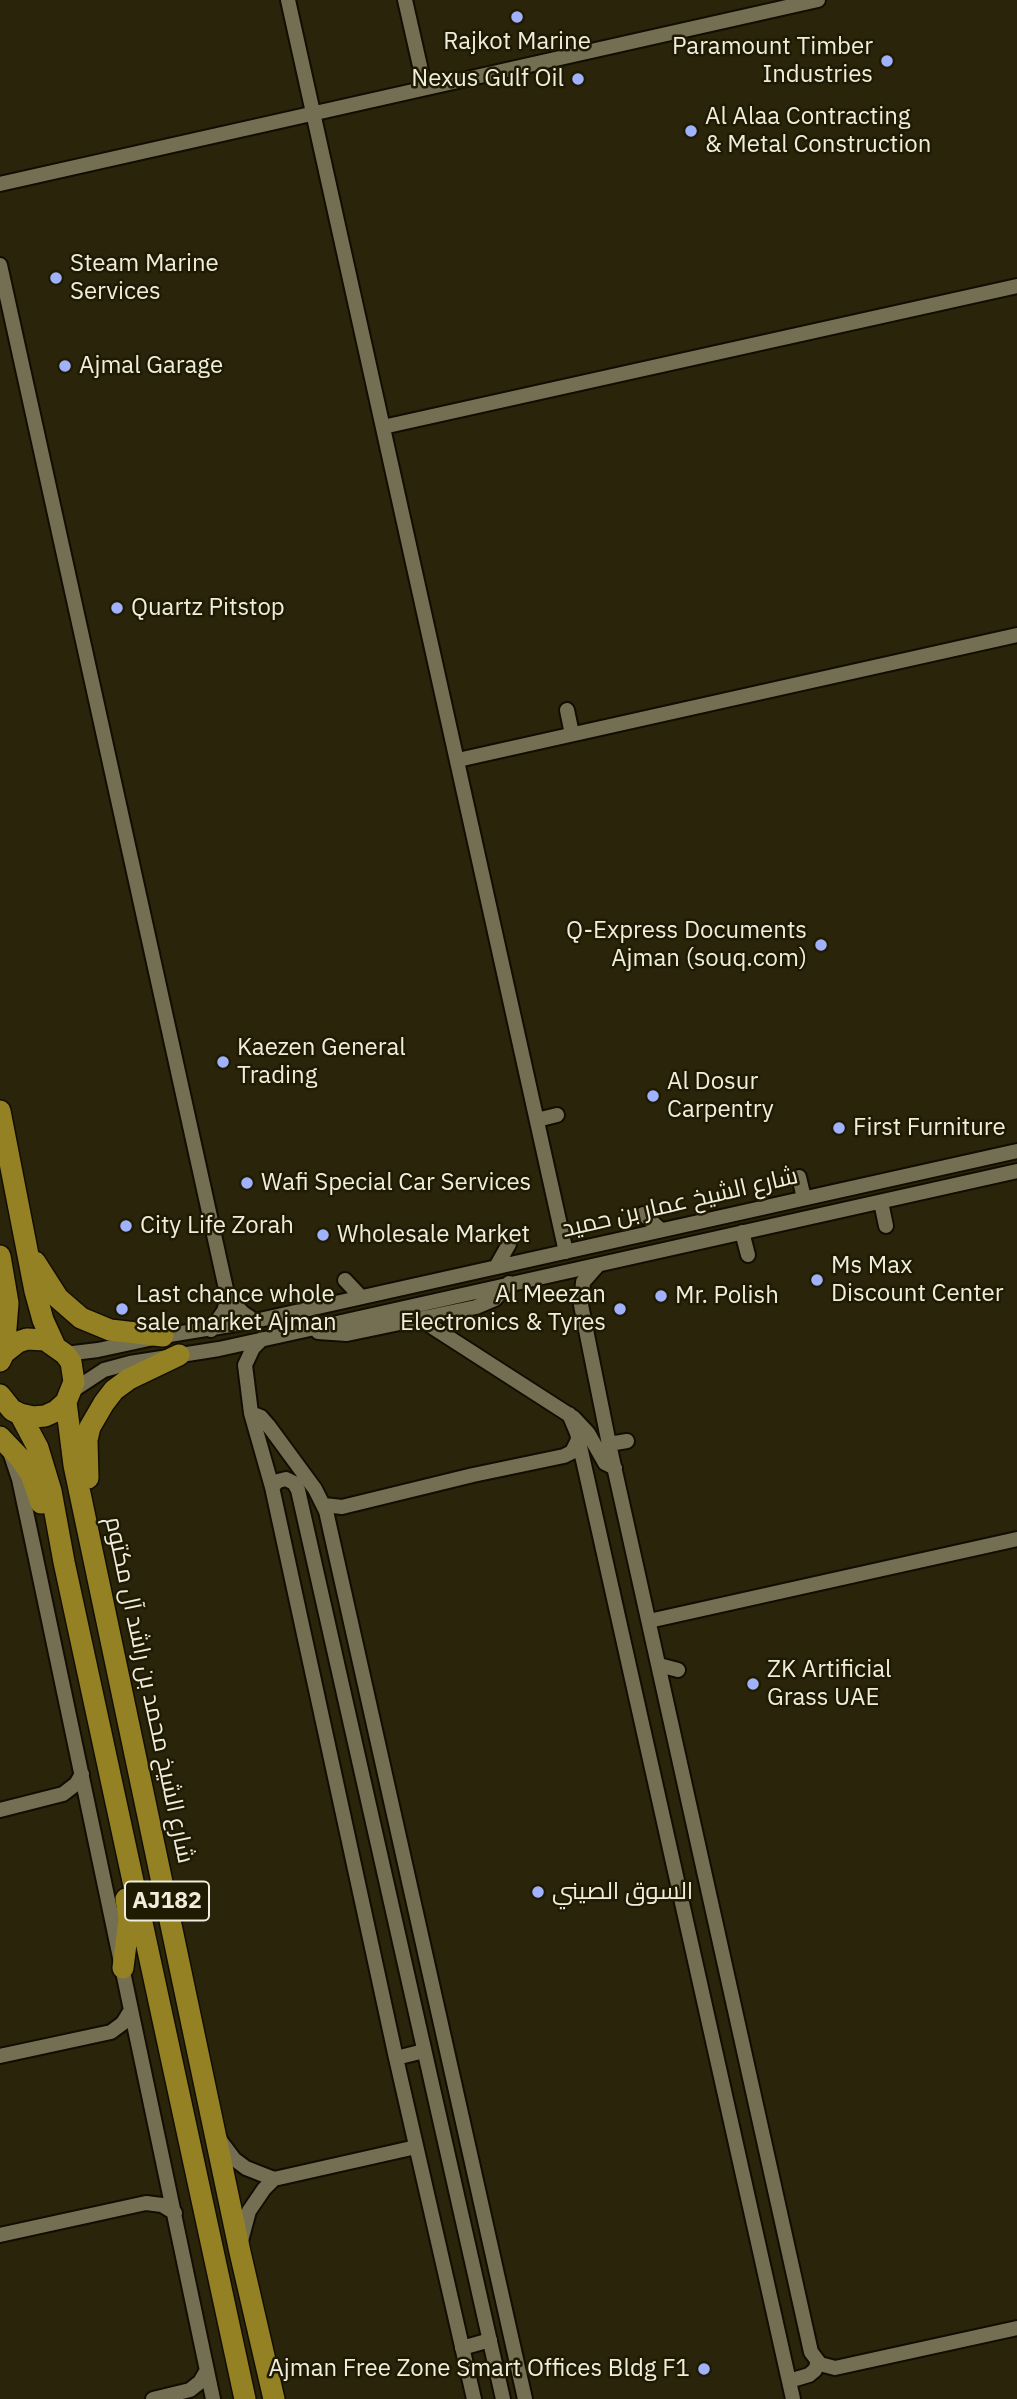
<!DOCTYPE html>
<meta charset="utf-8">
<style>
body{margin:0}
canvas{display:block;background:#29240a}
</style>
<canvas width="1017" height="2399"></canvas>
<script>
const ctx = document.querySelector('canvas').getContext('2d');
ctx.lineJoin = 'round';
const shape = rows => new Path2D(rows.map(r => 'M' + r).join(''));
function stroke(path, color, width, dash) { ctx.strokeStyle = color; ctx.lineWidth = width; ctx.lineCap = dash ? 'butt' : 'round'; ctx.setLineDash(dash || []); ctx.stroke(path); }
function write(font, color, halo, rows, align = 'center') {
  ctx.font = font + ' "IBM Plex Sans",Cairo,sans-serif'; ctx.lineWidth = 5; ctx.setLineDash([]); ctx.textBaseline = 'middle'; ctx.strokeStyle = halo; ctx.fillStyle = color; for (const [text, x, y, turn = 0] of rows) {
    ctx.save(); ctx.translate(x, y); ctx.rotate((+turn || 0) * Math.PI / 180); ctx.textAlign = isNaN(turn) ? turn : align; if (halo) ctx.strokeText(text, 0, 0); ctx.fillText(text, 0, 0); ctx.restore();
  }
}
const minor = shape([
 [288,0,566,1252],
 [405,0,425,88],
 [0,184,818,0],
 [0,265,228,1298,243,1313,255,1321],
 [383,427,1017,286],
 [567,710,572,734],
 [458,760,1017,635],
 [537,1120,557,1115],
 [799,1177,804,1198],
 [881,1202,886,1226],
 [643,1214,661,1230],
 [742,1232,748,1255],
 [598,1265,583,1282,581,1305,609,1444,811,2352,820,2364,835,2368,1017,2328],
 [496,1267,509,1244],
 [345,1280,361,1297],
 [420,1319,574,1418,588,1433,605,1463,615,1468],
 [211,1330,224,1311,228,1298],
 [318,1332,347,1334,476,1307,495,1299,509,1283],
 [262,1339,253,1348,245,1365,251,1413,272,1487,396,2058,474,2399],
 [65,1354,98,1350,163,1336,255,1321,1017,1151],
 [72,1391,104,1370,130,1363,219,1349,310,1329,1017,1171],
 [251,1413,261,1417,268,1425,315,1489,326,1511,525,2399],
 [569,1414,577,1433,793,2399],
 [609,1444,627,1441],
 [10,1452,19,1479,35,1554,213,2399],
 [272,1487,278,1481,286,1479,294,1483,298,1490,503,2399],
 [324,1505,342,1507,473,1475,564,1456,572,1452,578,1440],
 [649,1621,1017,1539],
 [659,1665,678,1670],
 [0,1810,63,1794,76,1784,82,1774],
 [0,2056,111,2032,123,2023,131,2010],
 [396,2058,424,2051],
 [219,2139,234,2159,246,2168,274,2179,416,2147],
 [0,2235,146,2203,162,2205,175,2213],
 [241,2241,249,2211,264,2189,274,2179],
 [462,2348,490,2340],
 [789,2381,809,2375,815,2370,818,2362],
 [153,2399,190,2390,200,2382,207,2370]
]);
const highway = shape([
 [0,1111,35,1291,43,1320,54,1344],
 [0,1256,8,1303,4,1353],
 [35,1262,58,1298,81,1318,110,1330,163,1336],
 [0,1361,4,1353,18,1342,27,1339,45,1340,65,1354,71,1362,74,1382,66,1402,56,1411,45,1416,33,1417,20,1414,12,1410,0,1395],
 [66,1402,74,1465,240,2252,274,2399],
 [20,1414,38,1448,51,1491,64,1562,245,2399],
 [0,1437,20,1458,31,1474,41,1503],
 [88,1478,87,1440,90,1427,104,1403,114,1390,129,1379,179,1355],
 [123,1968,129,1919,126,1899]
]);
stroke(minor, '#120d00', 18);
stroke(highway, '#120d00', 24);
stroke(minor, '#746f53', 14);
stroke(highway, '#938123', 21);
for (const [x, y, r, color] of [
 [517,17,7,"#a1b2fd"],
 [887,61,7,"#a1b2fd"],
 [578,79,7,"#a1b2fd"],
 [691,131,7,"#a1b2fd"],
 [56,278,7,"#a1b2fd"],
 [65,366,7,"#a1b2fd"],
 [117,608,7,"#a1b2fd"],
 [821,945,7,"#a1b2fd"],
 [223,1062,7,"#a1b2fd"],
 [653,1096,7,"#a1b2fd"],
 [839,1128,7,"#a1b2fd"],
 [247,1183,7,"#a1b2fd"],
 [126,1226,7,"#a1b2fd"],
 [323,1235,7,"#a1b2fd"],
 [817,1280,7,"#a1b2fd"],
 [661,1296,7,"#a1b2fd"],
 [122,1309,7,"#a1b2fd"],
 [620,1309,7,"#a1b2fd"],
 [753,1684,7,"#a1b2fd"],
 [538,1892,7,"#a1b2fd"],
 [704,2369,7,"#a1b2fd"]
]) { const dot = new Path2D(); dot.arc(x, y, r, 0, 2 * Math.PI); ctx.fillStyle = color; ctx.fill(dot); stroke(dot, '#1f1a02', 2.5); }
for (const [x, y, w] of [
 [167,1901,84]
]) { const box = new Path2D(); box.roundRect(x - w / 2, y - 19.5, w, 39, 5); ctx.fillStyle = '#1f1a02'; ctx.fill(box); stroke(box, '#f0eddd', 2); }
write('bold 23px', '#f0eddd', null, [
 ["AJ182",167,1901]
]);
write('24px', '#f0eddd', '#1f1a02', [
 ["Rajkot Marine",517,42,"center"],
 ["Paramount Timber",873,47,"right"],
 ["Industries",873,75,"right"],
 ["Nexus Gulf Oil",564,79,"right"],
 ["Al Alaa Contracting",705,117],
 ["& Metal Construction",705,145],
 ["Steam Marine",70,264],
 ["Services",70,292],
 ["Ajmal Garage",79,366],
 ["Quartz Pitstop",131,608],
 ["Q-Express Documents",807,931,"right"],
 ["Ajman (souq.com)",807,959,"right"],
 ["Kaezen General",237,1048],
 ["Trading",237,1076],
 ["Al Dosur",667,1082],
 ["Carpentry",667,1110],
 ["First Furniture",853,1128],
 ["Wafi Special Car Services",261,1183],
 ["City Life Zorah",140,1226],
 ["Wholesale Market",337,1235],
 ["Ms Max",831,1266],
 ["Discount Center",831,1294],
 ["Last chance whole",136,1295],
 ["sale market Ajman",136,1323],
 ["Al Meezan",606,1295,"right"],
 ["Electronics & Tyres",606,1323,"right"],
 ["Mr. Polish",675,1296],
 ["ZK Artificial",767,1670],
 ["Grass UAE",767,1698],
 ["السوق الصيني",552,1892],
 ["Ajman Free Zone Smart Offices Bldg F1",690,2369,"right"]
], 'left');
write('24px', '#f0eddd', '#1f1a02', [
 ["شارع الشيخ عمار بن حميد",680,1203,-13],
 ["شارع الشيخ محمد بن راشد آل مكتوم",149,1690,78]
]);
</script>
